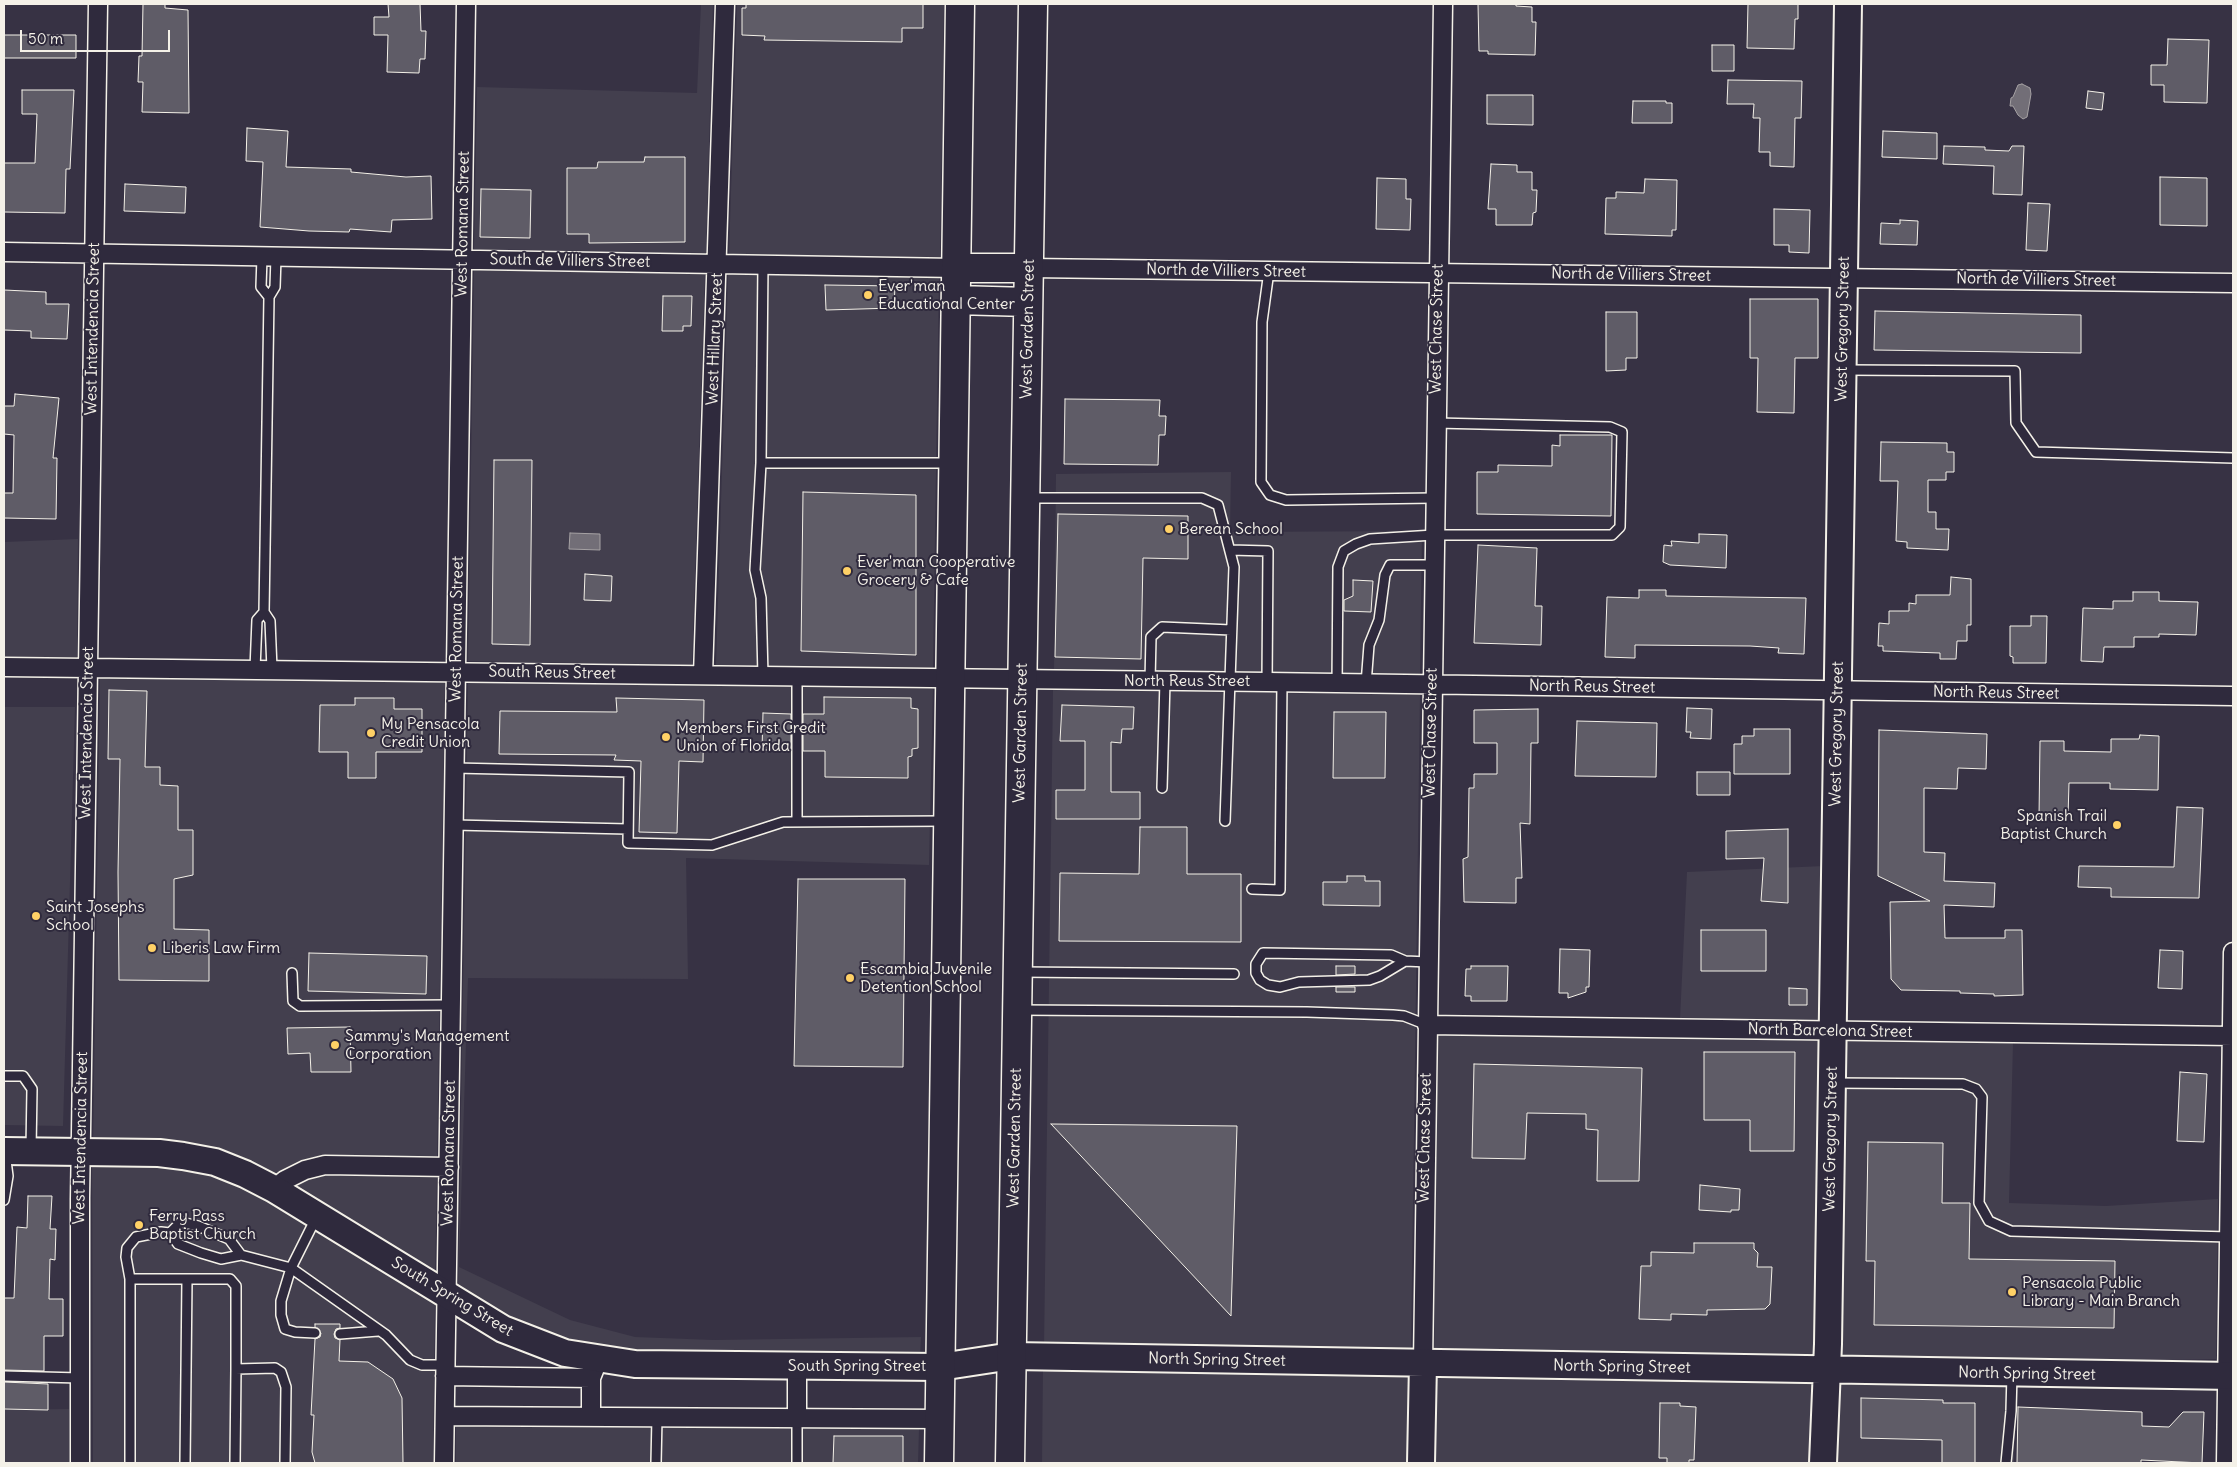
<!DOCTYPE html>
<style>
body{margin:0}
#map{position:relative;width:2237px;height:1467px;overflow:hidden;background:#373244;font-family:Delius,sans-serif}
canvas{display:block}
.frame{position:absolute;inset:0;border:5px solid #f4f1e8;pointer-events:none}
.scale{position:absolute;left:20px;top:30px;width:150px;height:22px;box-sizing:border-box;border:2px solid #f4f1e8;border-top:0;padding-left:6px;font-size:15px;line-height:18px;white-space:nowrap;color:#f4f1e8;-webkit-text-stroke:4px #2f2a3d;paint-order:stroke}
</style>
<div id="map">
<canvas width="2237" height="1467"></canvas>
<div class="frame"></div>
<div class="scale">50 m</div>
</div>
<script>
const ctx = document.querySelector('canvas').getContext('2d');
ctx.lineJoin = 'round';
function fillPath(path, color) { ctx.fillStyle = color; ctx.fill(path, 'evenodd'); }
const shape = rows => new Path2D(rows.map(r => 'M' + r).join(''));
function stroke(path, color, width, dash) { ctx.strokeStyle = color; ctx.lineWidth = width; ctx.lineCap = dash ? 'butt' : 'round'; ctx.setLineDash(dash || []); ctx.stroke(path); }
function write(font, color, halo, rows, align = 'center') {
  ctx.font = font + ' Delius,sans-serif'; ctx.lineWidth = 4; ctx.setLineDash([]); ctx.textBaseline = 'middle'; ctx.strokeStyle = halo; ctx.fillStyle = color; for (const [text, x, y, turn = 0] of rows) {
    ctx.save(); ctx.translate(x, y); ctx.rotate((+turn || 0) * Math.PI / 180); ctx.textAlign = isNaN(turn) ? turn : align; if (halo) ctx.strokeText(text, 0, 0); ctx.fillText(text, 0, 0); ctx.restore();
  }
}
fillPath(shape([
 [701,4,713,4,706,253,474,249,477,87,697,93],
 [737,4,944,4,940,257,729,254],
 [474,270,705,273,692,665,468,661],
 [728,274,939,277,933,668,716,665],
 [1231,472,1230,532,1422,531,1420,674,1054,670,1056,474],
 [78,539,77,657,4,657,4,542],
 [100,678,445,681,437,1157,322,1155,299,1161,272,1176,93,1142],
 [468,682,933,689,929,865,686,858,688,979,468,978,459,1267,570,1320,635,1337,714,1340,921,1337,920,1356,635,1354,600,1349,528,1329,458,1290],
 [1053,690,1420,695,1411,1353,1044,1347],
 [4,707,75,707,63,1126,4,1125],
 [1824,866,1821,1020,1680,1019,1687,872],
 [1438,1035,1821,1041,1815,1360,1434,1353],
 [1844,1041,2013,1043,2009,1203,2106,1206,2218,1199,2216,1359,2030,1363,1839,1361],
 [92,1163,182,1166,240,1183,435,1300,433,1463,93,1463],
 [328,1175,437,1177,435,1276,292,1188,310,1179],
 [1043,1367,1411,1373,1409,1463,1042,1463],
 [1434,1374,1814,1380,1812,1463,1433,1463],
 [1837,1381,2015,1384,2014,1463,1836,1463],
 [69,1409,69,1463,4,1463,4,1410],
 [456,1427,919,1429,918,1463,456,1463]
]), '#433f4e');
const water = shape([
 [2022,84,2030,88,2031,94,2027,117,2023,119,2018,115,2013,106,2010,106,2011,98,2013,97,2018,85,2022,84],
 [570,533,600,534,600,550,569,549,570,533]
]);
fillPath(water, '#726e77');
stroke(water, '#a6a2a4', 1);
const building = shape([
 [143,4,165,4,165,8,188,10,189,113,142,112,143,82,138,82,139,56,142,56,143,4],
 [388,4,420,4,421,31,426,31,425,59,420,59,419,73,387,72,388,35,374,35,374,17,389,17,388,4],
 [746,4,923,4,923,28,902,28,902,42,764,40,765,36,742,35,742,8,746,8,746,4],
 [1478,4,1516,4,1516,6,1532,7,1532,22,1536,22,1535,55,1488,54,1488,51,1479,51,1478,4],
 [1748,4,1798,4,1798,19,1795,19,1794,49,1747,48,1748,4],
 [4,35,76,35,76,58,4,58,4,35],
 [2168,39,2209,40,2207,103,2164,102,2164,85,2151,85,2151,65,2167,65,2168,39],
 [1712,45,1734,45,1734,71,1712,71,1712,45],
 [1728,80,1802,81,1801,118,1795,118,1794,167,1770,166,1770,152,1759,152,1760,118,1753,118,1754,104,1727,104,1728,80],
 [22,90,74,90,70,169,66,169,65,213,4,212,4,163,35,163,37,114,22,114,22,90],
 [2088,91,2104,93,2102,110,2086,108,2088,91],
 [1487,95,1533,95,1533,125,1487,124,1487,95],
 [1633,101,1666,101,1666,103,1672,103,1672,123,1632,123,1633,101],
 [247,128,288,131,286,167,351,169,351,172,406,177,431,176,432,219,392,220,391,232,350,229,349,232,309,231,260,227,263,162,246,161,247,128],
 [1883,131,1937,133,1937,159,1882,157,1883,131],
 [1944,146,1985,147,1985,150,2009,151,2012,146,2024,146,2022,195,1993,194,1994,166,1943,164,1944,146],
 [645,157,685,157,685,242,589,243,589,234,567,234,567,168,597,168,598,162,644,162,645,157],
 [1491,164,1517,165,1517,172,1532,172,1532,190,1537,190,1536,212,1533,213,1532,225,1496,225,1496,209,1488,209,1491,164],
 [2160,177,2207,178,2207,226,2160,225,2160,177],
 [1377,178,1406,179,1406,199,1411,199,1410,230,1376,229,1377,178],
 [1645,179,1677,180,1676,230,1672,230,1672,236,1605,234,1606,198,1616,198,1616,192,1644,193,1645,179],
 [125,184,186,187,185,213,124,211,125,184],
 [481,189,531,190,530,238,480,237,481,189],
 [2028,203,2050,204,2047,251,2026,250,2028,203],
 [1774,209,1810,210,1809,253,1789,252,1789,245,1774,245,1774,209],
 [1900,220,1918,221,1917,245,1880,244,1881,223,1900,224,1900,220],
 [825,285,895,286,894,308,826,310,825,285],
 [4,290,46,292,46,304,69,304,67,339,31,338,31,331,4,330,4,290],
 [663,296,692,296,691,326,683,326,683,331,662,331,663,296],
 [1750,299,1818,299,1818,358,1795,358,1794,413,1757,412,1758,358,1750,358,1750,299],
 [1875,311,2081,315,2081,353,1874,350,1875,311],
 [1606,312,1637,312,1637,358,1626,358,1626,370,1606,371,1606,312],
 [15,394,59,398,53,458,57,458,56,519,4,518,4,493,13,493,14,435,4,434,4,406,14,406,15,394],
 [1065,399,1160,400,1159,416,1166,416,1165,435,1159,435,1158,465,1064,464,1065,399],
 [1560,435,1612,435,1611,516,1477,514,1477,472,1498,472,1498,465,1552,466,1552,445,1560,446,1560,435],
 [1881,442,1947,443,1947,452,1954,452,1954,472,1946,472,1946,480,1928,480,1928,512,1936,512,1936,529,1949,529,1948,550,1907,548,1907,542,1896,541,1898,481,1880,481,1881,442],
 [494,460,532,460,530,645,492,644,494,460],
 [803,492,916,495,916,655,801,651,803,492],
 [1058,514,1188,516,1188,559,1143,558,1141,659,1055,657,1058,514],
 [1699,534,1727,535,1726,568,1670,565,1663,562,1664,545,1672,546,1671,541,1699,543,1699,534],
 [1478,545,1537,548,1535,606,1542,606,1541,645,1474,643,1478,545],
 [585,574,612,576,611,601,584,600,585,574],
 [1951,577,1971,579,1971,625,1967,625,1967,641,1957,641,1956,659,1940,659,1940,653,1883,651,1883,646,1878,646,1879,623,1889,624,1889,611,1909,611,1909,603,1916,604,1916,595,1950,595,1951,577],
 [1353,580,1373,581,1371,612,1344,611,1344,600,1353,596,1353,580],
 [1639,590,1666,590,1666,596,1806,598,1804,654,1778,653,1779,648,1750,646,1635,645,1635,658,1605,657,1607,597,1639,598,1639,590],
 [2133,592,2159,592,2159,601,2198,602,2196,635,2159,634,2159,637,2134,637,2134,647,2104,647,2103,662,2081,661,2083,608,2113,609,2113,601,2133,601,2133,592],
 [2031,616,2047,616,2046,663,2013,663,2013,657,2010,656,2010,626,2031,626,2031,616],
 [109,690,147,691,145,767,160,767,160,785,178,786,178,830,193,830,193,875,174,879,174,929,209,930,209,981,119,980,118,872,120,759,108,759,109,690],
 [824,697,911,698,911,708,918,709,918,748,912,749,912,756,908,757,908,778,825,777,825,751,803,751,803,714,824,714,824,697],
 [355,698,394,698,394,709,422,709,422,752,376,752,376,778,348,778,348,752,319,752,320,705,355,705,355,698],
 [616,698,704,700,703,762,679,761,677,833,639,832,641,761,614,760,616,755,499,754,500,711,617,712,616,698],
 [1062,705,1134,707,1133,729,1122,729,1121,743,1111,742,1111,792,1140,792,1140,819,1056,819,1056,790,1085,790,1085,741,1060,741,1062,705],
 [1687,708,1712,709,1711,739,1690,738,1691,732,1686,732,1687,708],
 [1538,709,1538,743,1531,743,1530,824,1520,823,1522,878,1516,878,1516,903,1464,902,1463,859,1468,857,1469,788,1474,788,1474,774,1497,774,1497,743,1474,743,1474,710,1538,709],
 [1334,712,1386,712,1385,778,1333,778,1334,712],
 [763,713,791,714,791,750,762,750,763,713],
 [1577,721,1657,723,1656,777,1575,776,1577,721],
 [1754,729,1790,729,1790,774,1734,774,1734,744,1742,744,1742,736,1754,736,1754,729],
 [1879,730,1987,734,1986,769,1958,768,1957,789,1924,788,1924,852,1945,853,1944,881,1995,883,1994,907,1944,905,1945,938,2005,938,2005,930,2022,930,2023,995,1994,996,1994,994,1960,993,1960,991,1901,990,1891,979,1890,902,1930,901,1878,876,1879,730],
 [2140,735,2159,736,2158,790,2110,789,2110,783,2069,783,2068,817,2039,817,2040,741,2064,741,2064,751,2111,752,2111,739,2139,739,2140,735],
 [1697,772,1730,772,1730,795,1697,795,1697,772],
 [2177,807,2203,808,2199,898,2111,897,2111,888,2078,887,2079,866,2174,867,2177,807],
 [1140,827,1187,827,1187,874,1241,874,1241,942,1059,941,1060,873,1139,874,1140,827],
 [1788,829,1788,903,1761,901,1764,858,1726,859,1726,831,1788,829],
 [1347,876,1365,876,1365,881,1380,881,1380,906,1323,905,1323,882,1347,882,1347,876],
 [798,879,905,879,903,1067,794,1066,798,879],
 [1701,930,1766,930,1766,971,1701,971,1701,930],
 [1560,949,1590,950,1589,987,1586,987,1586,992,1568,998,1568,993,1559,993,1560,949],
 [2160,950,2183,951,2182,989,2158,988,2160,950],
 [309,953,427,956,426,994,308,991,309,953],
 [1336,966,1355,966,1355,974,1336,975,1336,966],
 [1471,966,1508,966,1507,1001,1471,1001,1471,996,1465,996,1466,969,1471,969,1471,966],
 [1336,987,1355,987,1355,992,1336,992,1336,987],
 [1789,988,1807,989,1807,1005,1789,1005,1789,988],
 [350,1027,351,1072,311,1072,310,1053,288,1054,287,1028,350,1027],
 [1704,1052,1795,1052,1794,1151,1750,1151,1750,1120,1704,1120,1704,1052],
 [1474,1064,1642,1068,1639,1181,1597,1181,1598,1130,1586,1129,1586,1114,1527,1113,1525,1159,1472,1158,1474,1064],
 [2180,1072,2207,1074,2204,1142,2177,1141,2180,1072],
 [1051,1124,1237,1126,1231,1316,1051,1124],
 [1868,1142,1943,1143,1942,1203,1970,1203,1969,1259,2115,1261,2114,1328,1874,1325,1875,1261,1866,1261,1868,1142],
 [1700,1185,1740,1189,1739,1210,1731,1210,1731,1212,1699,1210,1700,1185],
 [28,1196,52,1196,50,1229,56,1229,55,1260,50,1259,49,1299,63,1299,63,1336,44,1336,44,1371,4,1370,4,1298,14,1298,17,1227,27,1228,28,1196],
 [1694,1243,1754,1243,1754,1249,1758,1253,1757,1267,1772,1267,1770,1304,1765,1309,1707,1310,1707,1315,1671,1314,1671,1320,1639,1319,1641,1266,1651,1266,1651,1252,1694,1253,1694,1243],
 [315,1324,340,1324,340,1328,336,1329,334,1334,335,1338,340,1340,339,1361,368,1362,393,1379,402,1398,403,1463,315,1463,312,1452,314,1415,311,1415,315,1339,320,1337,321,1333,315,1327,315,1324],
 [4,1382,48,1384,48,1410,4,1409,4,1382],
 [1861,1398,1943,1400,1943,1403,1975,1403,1975,1463,1942,1463,1942,1440,1861,1438,1861,1398],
 [1660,1403,1680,1403,1680,1406,1696,1407,1694,1460,1689,1460,1689,1463,1667,1463,1667,1458,1659,1458,1660,1403],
 [2018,1407,2142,1412,2142,1426,2169,1427,2183,1412,2204,1412,2202,1463,2141,1460,2141,1463,2017,1463,2018,1407],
 [834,1436,903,1436,903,1463,833,1463,834,1436]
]);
fillPath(building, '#5f5c67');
stroke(building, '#f4f1e8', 1);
const lane = shape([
 [262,257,261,287,269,297,275,287,276,257],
 [1269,271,1262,322,1261,482,1270,495,1286,500,1434,498],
 [1845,370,2015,371,2016,423,2036,452,2233,458],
 [761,463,763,264],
 [1027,498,1202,498,1218,505,1234,567,1225,821],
 [1230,550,1268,551,1267,682],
 [264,612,269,297],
 [255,669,257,620,264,612,270,621,272,669],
 [763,676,761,598,755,570,761,463,950,463],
 [1150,681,1151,637,1162,627,1231,630],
 [1337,684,1338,567,1344,551,1356,544,1370,539,1434,535,1612,535,1620,527,1622,432,1610,427,1436,423],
 [1366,684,1369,645,1379,620,1385,575,1390,565,1433,565],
 [455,768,629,772,628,843,712,845,783,822,945,821],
 [1162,788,1165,681],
 [797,822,797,676],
 [454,825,628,829],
 [1252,889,1280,890,1282,682],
 [1405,961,1380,976,1369,980,1299,982,1280,987,1268,985,1260,980,1256,973,1256,964,1263,953,1391,955,1405,961,1428,962],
 [1020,972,1234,974],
 [292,973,293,1001,300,1006,451,1005],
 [1019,1010,1307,1012,1393,1015,1404,1016,1427,1025],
 [4,1076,23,1076,32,1089,31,1149],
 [1835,1083,1963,1084,1976,1089,1982,1097,1979,1203,1989,1221,2011,1231,2229,1237],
 [4,1200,8,1176,5,1153],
 [170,1233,178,1244,201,1253,221,1259,241,1255],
 [130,1279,126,1257,127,1248,136,1237,161,1232,170,1233,181,1222,198,1226,229,1239,241,1255,291,1268,386,1335,410,1360,422,1365,446,1365],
 [315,1333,295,1332,285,1329,281,1315,281,1301,291,1268,316,1218],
 [340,1334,378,1331],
 [4,1376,80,1378],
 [797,1419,797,1463],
 [130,1463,130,1279,230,1279,236,1286,236,1369],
 [185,1463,187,1279],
 [235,1463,236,1369,275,1368,281,1372,286,1387,285,1463],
 [656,1463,657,1418],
 [2006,1463,2011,1411,2012,1374]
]);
const street = shape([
 [4,252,956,268],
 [1029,268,2233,283],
 [4,667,1267,682,2233,696],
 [703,675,725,4],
 [1427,1025,2233,1036],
 [274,1189,285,1180,305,1170,325,1165,449,1167],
 [1423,1363,1443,4],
 [445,1376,591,1378],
 [445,1416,939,1419],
 [591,1417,591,1378,595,1368],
 [797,1419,797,1366],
 [80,1463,80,1198,98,4],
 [444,1463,466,4],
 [2226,1463,2233,952]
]);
const secondary = shape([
 [4,1151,159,1153,183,1156,215,1162,245,1174,274,1189,503,1329,565,1353,635,1364,940,1367,1012,1356,2233,1376],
 [1421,1463,1423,1363],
 [1823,1463,1828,1344,1848,4]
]);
const primary = shape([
 [956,268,1029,268],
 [956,300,1028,302],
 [939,1463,960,4],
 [1010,1463,1033,4]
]);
stroke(lane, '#f4f1e8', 12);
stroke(street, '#f4f1e8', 21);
stroke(secondary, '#f4f1e8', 30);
stroke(primary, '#f4f1e8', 31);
stroke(lane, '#2f2a3d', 9);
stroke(street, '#2f2a3d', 18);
stroke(secondary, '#2f2a3d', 26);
stroke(primary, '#2f2a3d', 28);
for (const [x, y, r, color] of [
 [868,295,5,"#ffd166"],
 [1169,529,5,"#ffd166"],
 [847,571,5,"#ffd166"],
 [371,733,5,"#ffd166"],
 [666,737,5,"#ffd166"],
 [2117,825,5,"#ffd166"],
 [36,916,5,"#ffd166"],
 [152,948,5,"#ffd166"],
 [850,978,5,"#ffd166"],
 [335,1045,5,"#ffd166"],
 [139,1225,5,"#ffd166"],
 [2012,1292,5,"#ffd166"]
]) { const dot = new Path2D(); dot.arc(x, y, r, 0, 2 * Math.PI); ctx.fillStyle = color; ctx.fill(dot); stroke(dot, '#2f2a3d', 2); }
write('16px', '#f4f1e8', '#2f2a3d', [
 ["West Romana Street",463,224,-89],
 ["South de Villiers Street",570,261,1],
 ["North de Villiers Street",1226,271,1],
 ["North de Villiers Street",1631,275,1],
 ["North de Villiers Street",2036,280,1],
 ["West Intendencia Street",93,329,-89],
 ["West Garden Street",1028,329,-89],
 ["West Chase Street",1437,329,-89],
 ["West Gregory Street",1843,329,-89],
 ["West Hillary Street",715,339,-88],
 ["West Romana Street",457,629,-89],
 ["South Reus Street",552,673,1],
 ["North Reus Street",1187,681],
 ["North Reus Street",1592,687,1],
 ["North Reus Street",1996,693,1],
 ["West Intendencia Street",87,733,-89],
 ["West Garden Street",1021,733,-89],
 ["West Chase Street",1431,733,-89],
 ["West Gregory Street",1837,734,-89],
 ["North Barcelona Street",1830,1031,1],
 ["West Intendencia Street",81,1138,-89],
 ["West Garden Street",1015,1138,-89],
 ["West Chase Street",1425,1138,-89],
 ["West Gregory Street",1831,1139,-89],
 ["West Romana Street",449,1153,-89],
 ["South Spring Street",452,1297,31],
 ["North Spring Street",1217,1360,1],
 ["South Spring Street",857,1366],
 ["North Spring Street",1622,1367,1],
 ["North Spring Street",2027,1374,1]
]);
write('16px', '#f4f1e8', '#2f2a3d', [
 ["Ever'man",878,286],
 ["Educational Center",878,304],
 ["Berean School",1179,529],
 ["Ever'man Cooperative",857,562],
 ["Grocery & Cafe",857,580],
 ["My Pensacola",381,724],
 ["Credit Union",381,742],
 ["Members First Credit",676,728],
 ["Union of Florida",676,746],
 ["Spanish Trail",2107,816,"right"],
 ["Baptist Church",2107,834,"right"],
 ["Saint Josephs",46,907],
 ["School",46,925],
 ["Liberis Law Firm",162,948],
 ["Escambia Juvenile",860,969],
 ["Detention School",860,987],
 ["Sammy's Management",345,1036],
 ["Corporation",345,1054],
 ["Ferry Pass",149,1216],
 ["Baptist Church",149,1234],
 ["Pensacola Public",2022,1283],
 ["Library - Main Branch",2022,1301]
], 'left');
</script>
